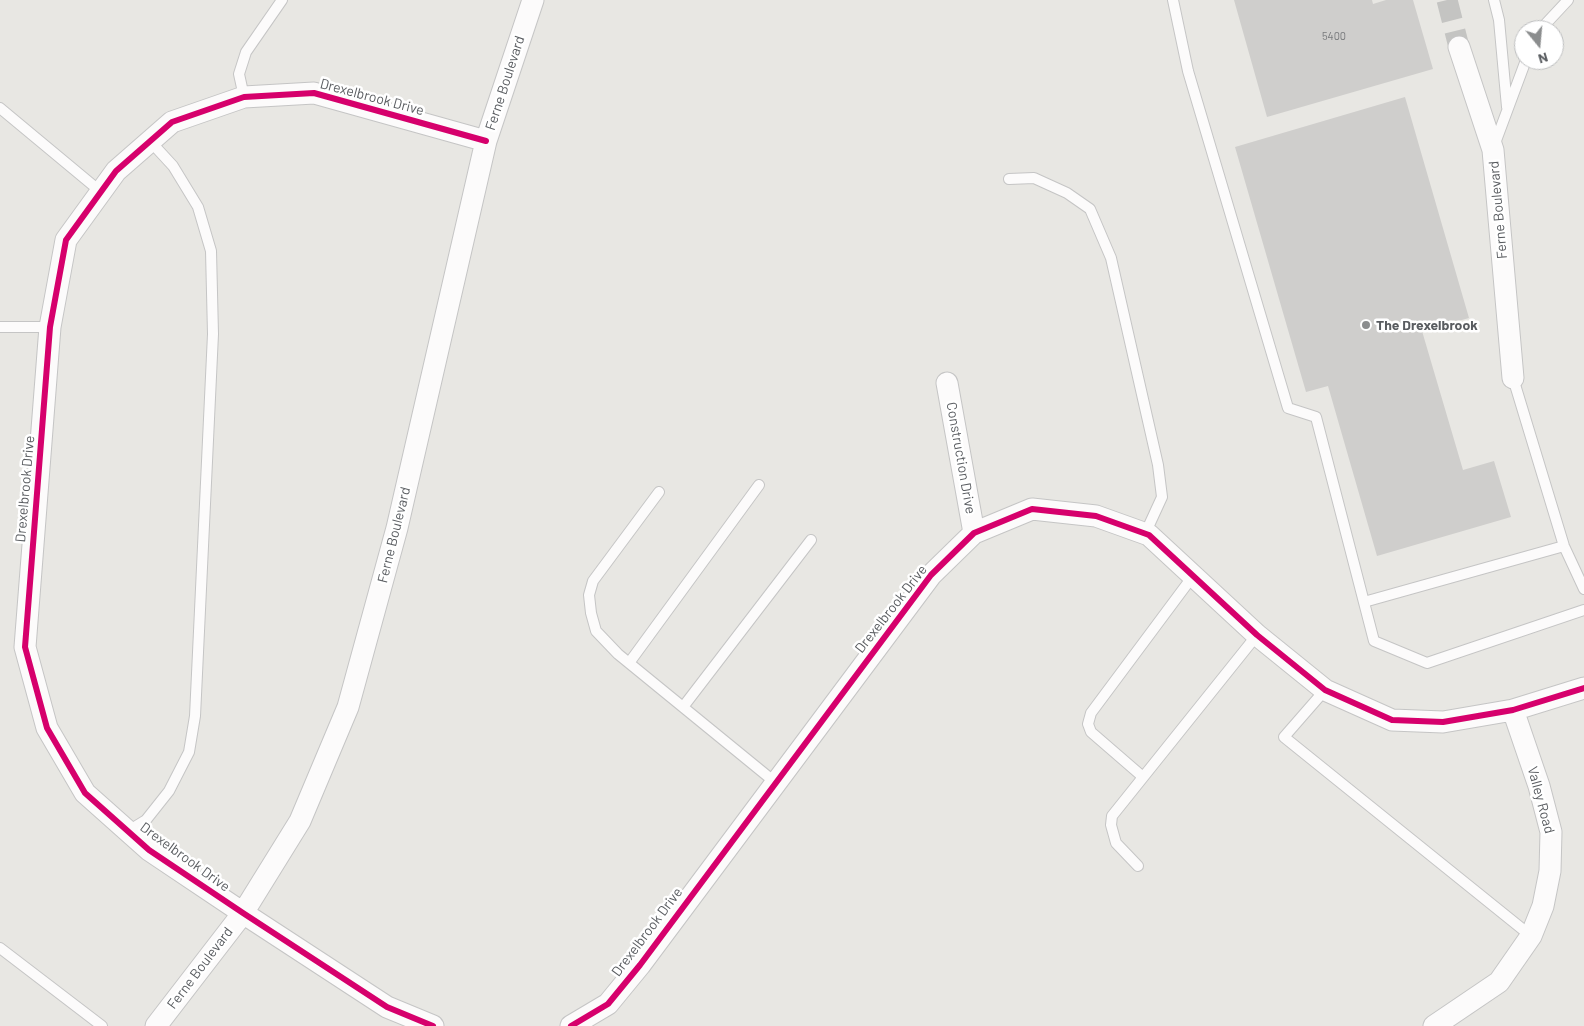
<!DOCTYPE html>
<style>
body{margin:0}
#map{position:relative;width:1584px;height:1026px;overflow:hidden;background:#e8e7e3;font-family:Barlow,sans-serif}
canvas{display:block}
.north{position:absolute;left:1514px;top:20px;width:50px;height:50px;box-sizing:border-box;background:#fff;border:1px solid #bdbebf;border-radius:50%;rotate:163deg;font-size:14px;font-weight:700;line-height:20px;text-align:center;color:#595c60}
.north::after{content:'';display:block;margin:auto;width:18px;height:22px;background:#8b8d8e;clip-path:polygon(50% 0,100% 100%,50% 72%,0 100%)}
</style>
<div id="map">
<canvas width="1584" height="1026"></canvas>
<div class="north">N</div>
</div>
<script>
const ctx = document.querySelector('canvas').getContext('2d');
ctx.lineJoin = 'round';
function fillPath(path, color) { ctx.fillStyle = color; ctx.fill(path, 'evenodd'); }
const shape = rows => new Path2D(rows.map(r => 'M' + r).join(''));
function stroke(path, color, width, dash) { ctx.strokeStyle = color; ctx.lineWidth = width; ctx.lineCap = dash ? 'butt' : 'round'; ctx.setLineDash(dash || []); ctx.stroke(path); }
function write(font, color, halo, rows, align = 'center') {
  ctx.font = font + ' Barlow,sans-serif'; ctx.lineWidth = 5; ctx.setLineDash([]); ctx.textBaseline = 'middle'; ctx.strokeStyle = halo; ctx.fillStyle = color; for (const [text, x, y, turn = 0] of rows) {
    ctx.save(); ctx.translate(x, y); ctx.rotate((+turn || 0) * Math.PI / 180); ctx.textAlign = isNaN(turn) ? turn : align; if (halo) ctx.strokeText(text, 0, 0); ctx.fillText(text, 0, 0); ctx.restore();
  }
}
fillPath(shape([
 [1234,0,1372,0,1373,4,1386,0,1413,0,1433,69,1267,117],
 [1405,97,1469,318,1422,331,1463,470,1494,461,1511,517,1377,556,1328,386,1306,392,1235,147]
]), '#cfcecc');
stroke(shape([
 [1447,0,1459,47]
]), '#c4c4c2', 21, [21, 11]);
const service = shape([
 [1173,0,1188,71,1288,408,1316,417,1374,641,1427,663,1584,610],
 [1494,0,1499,20,1507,107],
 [1540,30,1568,0],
 [244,97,239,74,246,52,282,0],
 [0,108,101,192],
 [1494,146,1526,60],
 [1009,179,1034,178,1067,193,1090,209,1111,258,1158,465,1162,497,1145,534],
 [0,327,50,327],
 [1513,378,1564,546,1584,589],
 [659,492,593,581,589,595,591,613,596,631,618,654,776,783],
 [1364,602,1564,546],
 [629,663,759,485],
 [1325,690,1284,737,1531,936],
 [683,707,811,540],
 [1143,777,1091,732,1088,724,1091,713,1193,576],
 [128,831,146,820,169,791,189,752,195,716,213,334,211,251,198,207,173,166,150,141],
 [1138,866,1116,843,1111,825,1112,816,1257,635],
 [0,948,102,1026]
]);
const minor = shape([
 [1459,47,1493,150,1513,378],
 [947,383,974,533],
 [156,1026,243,913,300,821,348,707,397,528,486,141,533,0],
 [433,1026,387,1007,243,913,149,850,85,793,47,728,25,647,50,327,66,240,116,171,172,122,244,97,314,93,486,141],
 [571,1026,608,1004,640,965,931,575,974,533,1032,509,1096,516,1149,535,1257,635,1325,690,1392,720,1443,722,1513,710,1584,688],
 [1434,1026,1499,982,1531,936,1543,906,1550,871,1551,832,1539,786,1513,710]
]);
stroke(service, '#c5c5c5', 12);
stroke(minor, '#c5c5c5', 23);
stroke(service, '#fcfbfb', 10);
stroke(minor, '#fcfbfb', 21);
stroke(shape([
 [433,1026,387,1007,243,913,149,850,85,793,47,728,25,647,50,327,66,240,116,171,172,122,244,97,314,93,486,141],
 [571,1026,608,1004,640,965,931,575,974,533,1032,509,1096,516,1149,535,1257,635,1325,690,1392,720,1443,722,1513,710,1584,688]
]), '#d6006c', 6);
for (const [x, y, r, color] of [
 [1366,325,5,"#8b8d8e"]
]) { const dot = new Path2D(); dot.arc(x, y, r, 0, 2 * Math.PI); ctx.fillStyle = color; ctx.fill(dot); stroke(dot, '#fff', 2); }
write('11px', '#787a7c', null, [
 ["5400",1334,36]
]);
write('14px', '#595c60', '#fff', [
 ["Ferne Boulevard",505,83,-72],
 ["Drexelbrook Drive",372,97,15],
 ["Ferne Boulevard",1498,210,-95],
 ["Construction Drive",961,458,80],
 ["Drexelbrook Drive",25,489,-85],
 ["Ferne Boulevard",394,535,-76],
 ["Drexelbrook Drive",891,609,-52],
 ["Valley Road",1541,800,75],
 ["Drexelbrook Drive",185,857,36],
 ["Drexelbrook Drive",647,932,-53],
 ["Ferne Boulevard",200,968,-53]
]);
write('bold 14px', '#595c60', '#fff', [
 ["The Drexelbrook",1376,325]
], 'left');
</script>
